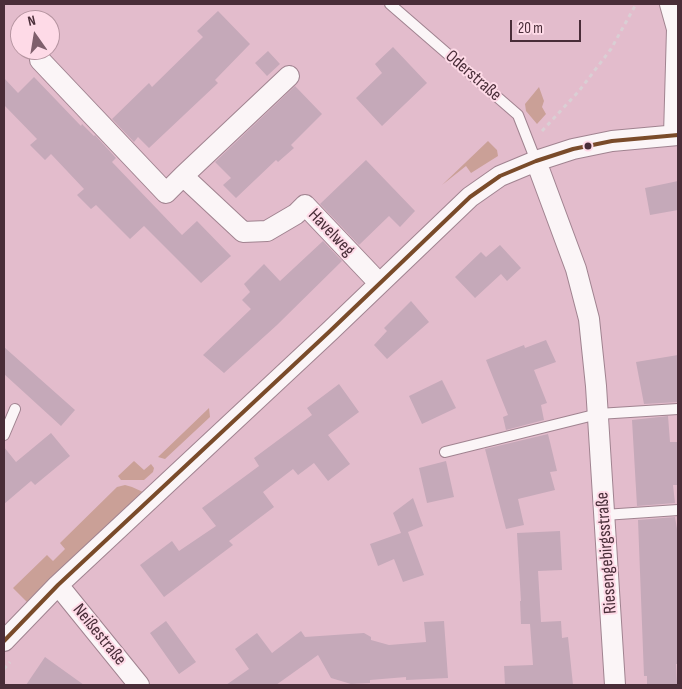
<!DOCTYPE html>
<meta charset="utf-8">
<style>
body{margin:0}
#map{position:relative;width:682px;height:689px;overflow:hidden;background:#e3bccc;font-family:"Sofia Sans Condensed",sans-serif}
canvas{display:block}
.frame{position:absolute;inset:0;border:5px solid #492d38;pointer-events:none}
.north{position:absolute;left:10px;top:10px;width:50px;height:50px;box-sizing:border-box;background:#fedae7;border:1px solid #b695a1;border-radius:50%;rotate:347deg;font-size:14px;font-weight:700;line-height:20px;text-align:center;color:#492d38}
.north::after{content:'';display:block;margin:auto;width:18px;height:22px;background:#7f5f6c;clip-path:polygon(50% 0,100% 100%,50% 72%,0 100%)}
.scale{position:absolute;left:510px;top:20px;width:71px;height:22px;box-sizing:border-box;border:2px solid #492d38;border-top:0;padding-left:6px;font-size:15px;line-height:18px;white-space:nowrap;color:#492d38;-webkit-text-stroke:4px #fedae7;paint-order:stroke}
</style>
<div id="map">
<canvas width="682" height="689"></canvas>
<div class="frame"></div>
<div class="north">N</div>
<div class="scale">20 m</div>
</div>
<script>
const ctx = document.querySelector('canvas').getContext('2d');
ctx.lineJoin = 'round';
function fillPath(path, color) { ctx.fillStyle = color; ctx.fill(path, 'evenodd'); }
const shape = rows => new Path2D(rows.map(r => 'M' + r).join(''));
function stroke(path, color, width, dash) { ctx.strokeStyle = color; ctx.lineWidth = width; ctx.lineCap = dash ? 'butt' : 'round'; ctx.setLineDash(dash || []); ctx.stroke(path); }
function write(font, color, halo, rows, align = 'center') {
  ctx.font = font + ' "Sofia Sans Condensed",sans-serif'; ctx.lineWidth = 4; ctx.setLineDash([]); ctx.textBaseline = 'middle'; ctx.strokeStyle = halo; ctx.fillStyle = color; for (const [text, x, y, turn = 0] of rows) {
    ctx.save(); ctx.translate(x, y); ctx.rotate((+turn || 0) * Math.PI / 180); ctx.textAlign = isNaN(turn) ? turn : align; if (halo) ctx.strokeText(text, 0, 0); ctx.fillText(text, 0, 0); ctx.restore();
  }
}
fillPath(shape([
 [539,87,544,101,542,107,546,114,537,124,526,111,525,104],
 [488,141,497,150,498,156,471,173,466,166,442,185],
 [209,408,210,417,165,459,158,457],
 [134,461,144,470,151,464,154,468,153,472,144,480,121,480,118,476],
 [125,485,132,487,143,492,27,602,13,588,47,555,53,561,65,549,60,543,117,487]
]), '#caa097');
fillPath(shape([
 [218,11,250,44,215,80,218,83,149,148,138,137,134,142,112,119,149,83,152,87,203,37,197,31],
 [393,47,427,83,382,126,356,98,382,73,375,64],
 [268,51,280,64,267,76,255,63],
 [34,77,81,126,82,124,94,136,95,135,116,158,112,162,182,235,197,221,231,256,201,283,144,226,130,239,96,205,91,209,77,195,84,189,51,154,45,160,30,145,37,139,4,105,4,78,18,93],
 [295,86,322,114,291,145,294,148,278,162,276,160,236,198,223,185,231,178,215,162],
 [366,160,415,211,400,227,389,216,359,245,320,204],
 [678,181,678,210,650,215,645,188],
 [323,241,342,261,277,325,224,373,203,355,251,309,242,300,250,292,244,284,264,264,280,281],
 [500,245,521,268,507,281,501,274,475,298,455,277,481,252,486,257],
 [411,301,429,322,387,359,374,345,387,331,384,328],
 [546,340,556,362,534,370,547,403,541,405,544,420,506,430,503,417,508,415,486,360,524,345,525,348],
 [4,347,75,410,61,426,4,374],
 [678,355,678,402,644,404,636,362],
 [442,380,456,408,422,424,409,396],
 [339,384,359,412,328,435,350,464,328,481,314,463,298,475,293,469,263,492,274,507,229,541,233,545,164,597,140,565,172,541,179,551,216,526,202,508,259,466,254,458,312,415,307,408],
 [668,416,670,442,678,442,678,485,673,485,675,503,637,506,632,420],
 [51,433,70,456,35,485,31,481,4,504,4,447,16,462],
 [548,434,557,471,550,472,555,490,518,499,524,525,506,529,485,449],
 [446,461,454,497,427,503,419,468],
 [413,498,423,526,408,532,424,575,403,582,394,559,378,566,370,544,401,533,393,513],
 [675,517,677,529,678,529,678,664,676,664,677,685,647,685,647,676,644,676,638,520],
 [560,531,562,570,538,571,541,622,561,621,562,638,568,637,573,685,505,685,504,666,533,665,530,624,521,624,520,601,521,601,517,533],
 [166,621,196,662,179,674,150,633],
 [444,621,448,678,406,680,406,677,370,680,370,683,351,684,331,678,318,655,276,685,226,685,249,669,235,649,257,633,272,653,301,631,305,637,364,633,371,637,371,640,389,645,426,642,424,622],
 [45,657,84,685,26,685]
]), '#c5a9b9');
const service = shape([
 [390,4,518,115,536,161],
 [4,435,15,409],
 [445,452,598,414,678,409],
 [604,515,678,510]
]);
const minor = shape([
 [670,4,677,29,674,135],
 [40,60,166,193,183,176,243,232,267,231,296,214,305,205,379,283],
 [536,161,576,269,589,319,596,386,615,685],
 [183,176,289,76],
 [58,585,139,685],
 [4,641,58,585,329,332,470,197,500,176,536,161,573,149,612,141,678,135]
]);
stroke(service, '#a08390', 12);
stroke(minor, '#a08390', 22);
stroke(shape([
 [542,131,579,91,611,49,636,4],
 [4,669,10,662]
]), '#dacfd4', 3, [4, 4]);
stroke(service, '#fbf5f7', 10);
stroke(minor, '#fbf5f7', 20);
stroke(shape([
 [4,641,58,585,329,332,470,197,500,176,536,161,573,149,612,141,678,135]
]), '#7a4b2a', 4);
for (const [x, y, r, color] of [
 [588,146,4.5,"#492d38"]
]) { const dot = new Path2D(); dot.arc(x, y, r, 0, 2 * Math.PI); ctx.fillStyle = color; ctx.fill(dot); stroke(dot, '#fedae7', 2); }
write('18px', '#492d38', '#fedae7', [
 ["Oderstraße",473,76,41],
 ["Havelweg",331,233,46],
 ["Riesengebirgsstraße",607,553,-94],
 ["Neißestraße",99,635,51]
]);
</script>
